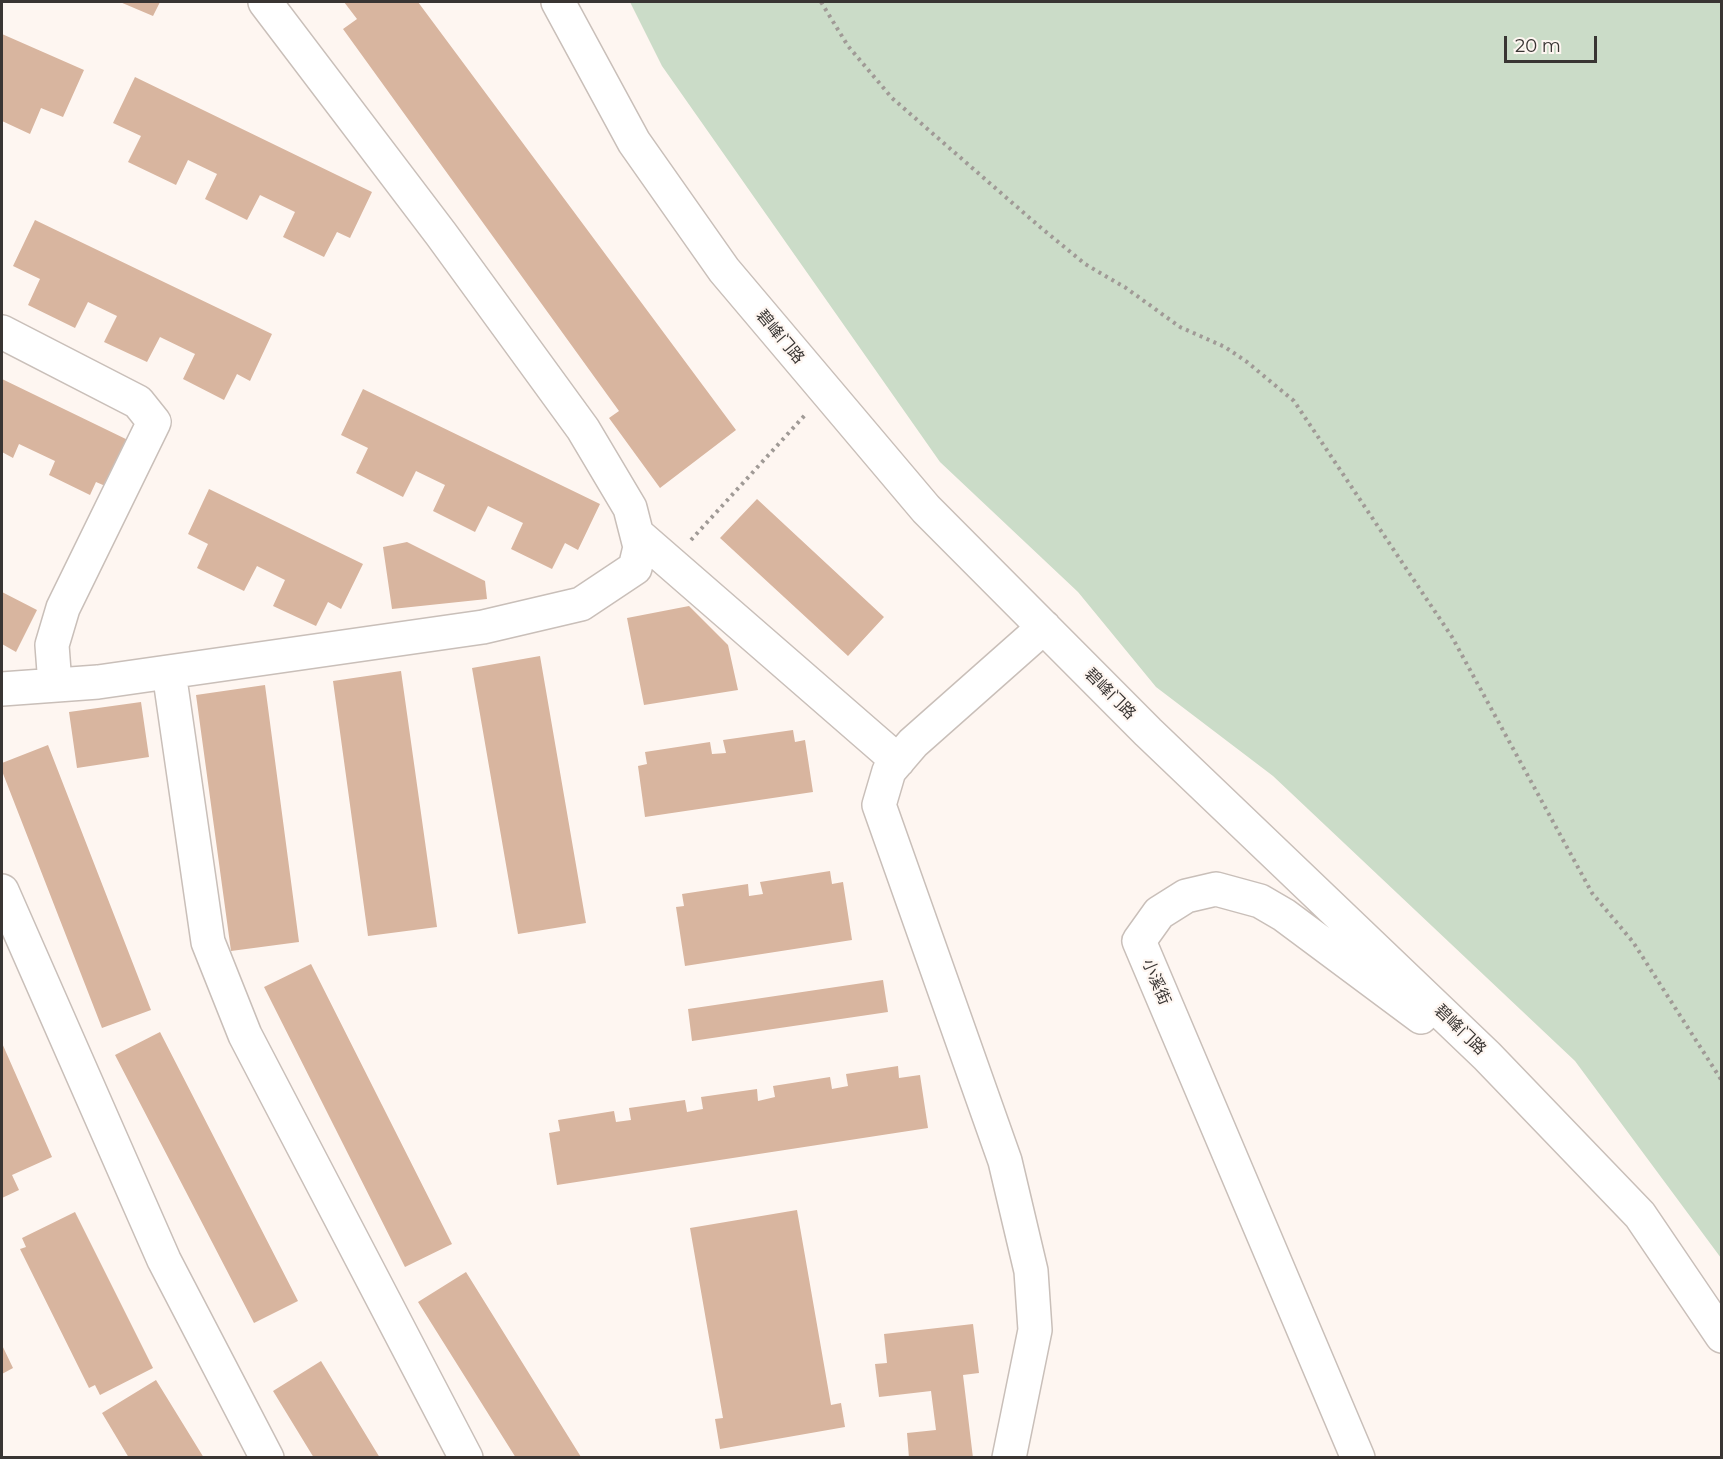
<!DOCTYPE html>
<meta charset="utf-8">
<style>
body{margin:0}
#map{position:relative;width:1723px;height:1459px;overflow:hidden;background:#fef6f1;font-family:Montserrat,sans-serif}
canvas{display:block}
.frame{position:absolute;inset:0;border:3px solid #393533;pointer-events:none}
.scale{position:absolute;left:1504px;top:36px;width:93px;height:27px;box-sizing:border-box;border:3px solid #393533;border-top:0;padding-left:8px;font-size:18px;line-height:21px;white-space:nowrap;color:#393533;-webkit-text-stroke:4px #fef6f1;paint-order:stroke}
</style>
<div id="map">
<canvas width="1723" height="1459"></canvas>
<div class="frame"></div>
<div class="scale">20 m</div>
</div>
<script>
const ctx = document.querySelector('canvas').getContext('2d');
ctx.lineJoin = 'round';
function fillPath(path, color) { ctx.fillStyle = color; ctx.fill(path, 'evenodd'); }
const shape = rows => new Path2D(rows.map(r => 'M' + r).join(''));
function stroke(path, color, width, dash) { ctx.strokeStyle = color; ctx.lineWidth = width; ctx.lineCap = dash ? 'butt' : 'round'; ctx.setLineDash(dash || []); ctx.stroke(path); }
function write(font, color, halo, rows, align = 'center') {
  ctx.font = font + ' Montserrat,"Noto Sans SC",sans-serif'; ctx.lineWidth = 4.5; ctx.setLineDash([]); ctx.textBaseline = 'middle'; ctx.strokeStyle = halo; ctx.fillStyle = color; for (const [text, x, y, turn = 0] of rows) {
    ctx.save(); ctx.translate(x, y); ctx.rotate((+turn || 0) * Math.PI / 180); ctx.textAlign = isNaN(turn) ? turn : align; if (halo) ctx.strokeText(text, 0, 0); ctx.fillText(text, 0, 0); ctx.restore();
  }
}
fillPath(shape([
 [630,2,1721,2,1721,1258,1575,1061,1273,776,1156,687,1078,592,940,462,662,66]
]), '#cbdcc8');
fillPath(shape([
 [120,2,160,2,153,16],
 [344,2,418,2,736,430,660,488,609,418,619,411,343,29,357,19],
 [2,34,84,70,63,117,41,108,30,134,2,121],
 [135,77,372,192,350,238,337,232,324,257,283,237,295,212,260,195,247,220,205,199,217,174,188,160,176,185,128,162,141,136,113,123],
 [35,220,272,334,250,381,237,374,224,400,183,379,195,354,160,337,147,362,104,342,117,316,88,302,75,328,28,305,40,279,13,266],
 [2,379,132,442,110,488,96,482,90,495,49,475,55,461,19,444,13,458,2,452],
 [363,389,600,504,578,550,565,543,552,569,511,549,523,523,488,506,475,532,433,511,445,485,416,471,403,497,356,473,368,448,341,435],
 [209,489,363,564,341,609,328,602,316,626,273,606,285,580,257,566,244,591,197,568,208,544,188,534],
 [757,499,884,617,848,656,720,538],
 [407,542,485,581,487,599,392,609,383,547],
 [2,592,37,610,16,652,2,644],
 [689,606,728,645,738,690,644,705,627,618],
 [540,656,586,923,518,934,472,668],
 [401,671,437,927,368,936,333,681],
 [265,685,299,942,231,951,196,695],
 [141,702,149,757,77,768,69,712],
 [793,730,795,742,805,740,813,792,645,817,638,766,647,764,645,752,710,742,712,754,726,753,723,740],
 [48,745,151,1010,102,1028,2,771,2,763],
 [830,871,832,884,843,882,852,940,685,966,676,907,684,906,682,894,748,884,749,896,763,894,760,882],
 [311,964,452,1244,405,1267,264,987],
 [883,980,888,1012,692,1041,688,1009],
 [160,1032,298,1301,254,1323,115,1055],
 [2,1043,52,1157,12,1175,19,1190,2,1198],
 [898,1066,899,1078,920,1075,928,1128,557,1185,549,1133,560,1131,558,1120,614,1111,616,1122,631,1120,629,1108,685,1100,687,1112,703,1109,701,1097,757,1089,758,1101,775,1097,773,1086,830,1077,832,1089,848,1086,846,1074],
 [797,1210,831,1405,841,1403,845,1427,720,1449,715,1419,723,1418,690,1228],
 [75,1212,153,1368,100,1395,95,1385,89,1388,20,1249,26,1247,22,1238],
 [466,1272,581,1457,516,1458,418,1302],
 [973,1324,979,1373,963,1375,973,1458,909,1458,907,1433,936,1430,931,1391,879,1397,875,1364,887,1363,884,1334],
 [2,1345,13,1368,2,1374],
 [321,1361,380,1458,314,1458,273,1391],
 [156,1380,204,1458,129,1458,102,1413]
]), '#d8b59f');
const minor = shape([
 [558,2,634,142,724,270,926,509,1148,732,1487,1056,1640,1215,1722,1336],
 [2,332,138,402,154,422,63,608,52,645,55,685],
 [637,534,898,761],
 [169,672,208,942,245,1035,466,1458],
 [2,689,98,682,483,627,581,604,635,568,640,547,630,508,583,429,441,234,265,2],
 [2,891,164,1260,267,1458],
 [1009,1458,1035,1330,1031,1271,1005,1161,879,805,889,771,913,743,1044,627],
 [1358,1458,1139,941,1159,913,1186,896,1216,889,1260,901,1284,915,1421,1017]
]);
stroke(minor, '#c9bfb9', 36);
stroke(shape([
 [821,2,848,46,892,98,1040,227,1085,264,1126,288,1180,327,1225,347,1247,362,1294,401,1452,637,1592,893,1633,942,1722,1081],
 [691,540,805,415]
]), '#a09a96', 4, [3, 4.5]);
stroke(minor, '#fff', 33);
write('16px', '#393533', '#fef6f1', [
 ["碧峰门路",780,337,50],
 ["碧峰门路",1110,694,45],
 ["小溪街",1156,982,67],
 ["碧峰门路",1460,1030,44]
]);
</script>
